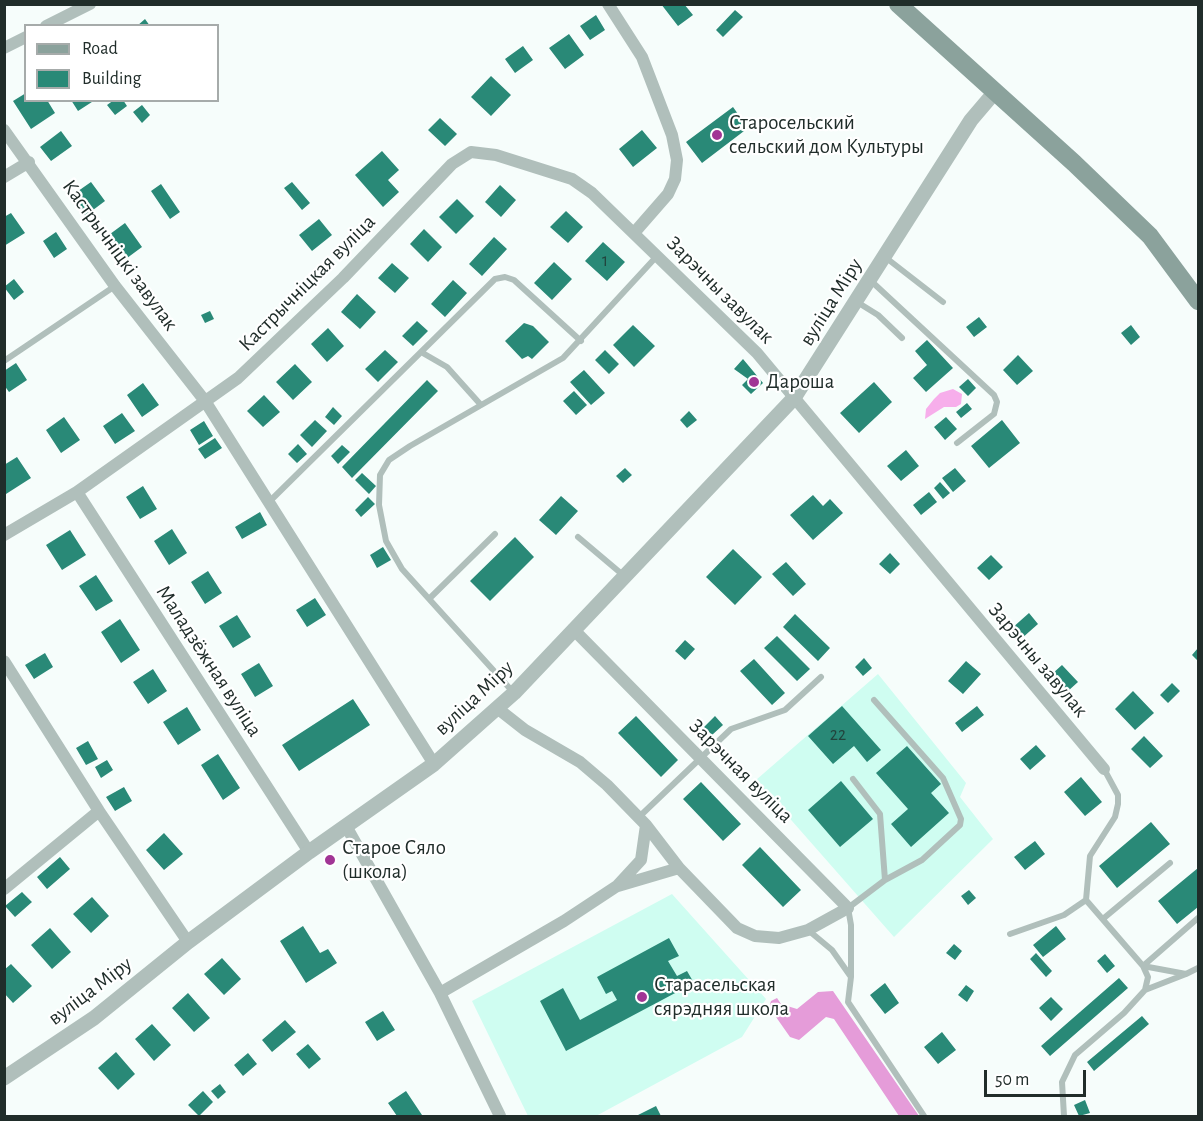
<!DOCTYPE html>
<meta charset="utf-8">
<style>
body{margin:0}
#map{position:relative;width:1203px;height:1121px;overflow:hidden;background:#f6fdfb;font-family:"Alegreya Sans",sans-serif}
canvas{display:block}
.frame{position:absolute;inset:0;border:6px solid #202d2a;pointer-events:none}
.legend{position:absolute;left:24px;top:24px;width:195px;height:78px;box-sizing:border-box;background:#fff;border:2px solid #a6abaa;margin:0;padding:8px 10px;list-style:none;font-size:18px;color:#202d2a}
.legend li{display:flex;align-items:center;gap:12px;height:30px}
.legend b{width:30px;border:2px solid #a6abaa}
.scale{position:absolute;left:984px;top:1070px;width:102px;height:27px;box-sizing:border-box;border:3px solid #202d2a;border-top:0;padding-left:8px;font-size:18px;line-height:21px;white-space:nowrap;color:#202d2a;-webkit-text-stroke:4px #fff;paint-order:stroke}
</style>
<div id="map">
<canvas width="1203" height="1121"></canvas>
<div class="frame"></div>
<ul class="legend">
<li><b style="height:8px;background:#8ba29c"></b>Road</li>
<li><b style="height:16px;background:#298977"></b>Building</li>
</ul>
<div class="scale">50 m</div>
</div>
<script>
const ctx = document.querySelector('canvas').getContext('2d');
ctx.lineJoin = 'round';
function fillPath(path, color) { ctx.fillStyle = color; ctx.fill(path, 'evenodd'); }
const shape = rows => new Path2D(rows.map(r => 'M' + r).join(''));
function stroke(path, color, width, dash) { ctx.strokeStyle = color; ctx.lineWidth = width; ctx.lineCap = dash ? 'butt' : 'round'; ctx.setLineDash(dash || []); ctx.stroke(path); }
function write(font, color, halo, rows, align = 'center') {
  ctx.font = font + ' "Alegreya Sans",sans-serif'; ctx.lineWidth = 4.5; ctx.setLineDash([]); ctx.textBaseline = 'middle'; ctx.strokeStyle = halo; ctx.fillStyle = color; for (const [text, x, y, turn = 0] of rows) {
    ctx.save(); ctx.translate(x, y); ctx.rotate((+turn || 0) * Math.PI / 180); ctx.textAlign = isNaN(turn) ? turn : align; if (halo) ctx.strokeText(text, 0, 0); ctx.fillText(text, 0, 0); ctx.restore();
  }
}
fillPath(shape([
 [878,674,966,783,960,797,993,839,894,937,756,780],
 [672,894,766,999,742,1037,596,1116,528,1116,472,1001]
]), '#cffdf1');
fillPath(shape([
 [833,991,919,1116,899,1116,834,1019,826,1017,799,1040,790,1037,769,1007,771,1001,777,998,781,1004,797,1009,818,992]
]), '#e59cd9');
fillPath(shape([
 [953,389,962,394,961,404,956,407,944,407,925,419,926,409,934,399,940,393]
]), '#f7aeeb');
fillPath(shape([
 [661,4,684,4,693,15,678,26],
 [735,10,743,17,723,37,716,30],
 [596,15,605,30,590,40,580,26],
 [145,19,150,26,137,26],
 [569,34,584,55,565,69,549,48],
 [523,46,533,60,515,73,505,59],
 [491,76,511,95,491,116,471,97],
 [26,93,26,100,47,100,55,113,31,129,13,101],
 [71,100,95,100,78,111],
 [114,100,123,100,127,106,115,115,107,105],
 [142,105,150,115,142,123,133,112],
 [733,107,748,128,702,163,686,142],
 [440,118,457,134,445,146,428,130],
 [642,130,657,148,633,167,619,149],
 [61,131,72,146,51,161,40,147],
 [382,151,399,170,388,180,399,192,383,207,355,175],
 [91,182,105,201,85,216,71,196],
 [292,182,310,203,302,210,284,188],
 [161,184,180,212,170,219,151,191],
 [500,185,516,200,501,217,485,202],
 [457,199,474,216,456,234,439,217],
 [566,211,583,227,568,243,550,227],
 [11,213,25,233,4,246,4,217],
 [319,219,332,235,312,251,299,235],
 [125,223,142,247,123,261,106,237],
 [424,229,442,247,428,262,410,244],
 [56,232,67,249,54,258,43,241],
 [494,237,507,249,482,276,469,264],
 [603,242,625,262,607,281,585,261],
 [554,262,572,279,552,300,534,283],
 [392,263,409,278,395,293,378,278],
 [14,279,24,292,14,300,4,287],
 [453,280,467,293,445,317,431,304],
 [357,294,376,312,360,329,341,312],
 [210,311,214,319,205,323,201,315],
 [979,317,987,327,974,337,966,327],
 [417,321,428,331,413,346,402,336],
 [524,323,533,326,549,342,532,359,528,356,522,359,505,341],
 [633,325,655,346,634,367,613,345],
 [1131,325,1140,337,1131,345,1121,333],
 [328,328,344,346,327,362,311,344],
 [927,340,953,368,926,392,913,378,927,365,915,351],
 [385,350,398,362,378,382,365,369],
 [605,350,619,364,609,374,595,360],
 [1018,355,1033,371,1017,385,1003,370],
 [743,359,763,383,751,394,742,385,748,379,734,369],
 [16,363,27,380,9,392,4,385,4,371],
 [295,364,312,382,293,400,276,382],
 [584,370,605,393,591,405,570,382],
 [968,379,976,388,968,396,959,387],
 [427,380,438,391,352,478,342,467],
 [874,382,892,402,859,433,840,413],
 [143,383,159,405,142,417,127,395],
 [574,391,587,405,576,415,563,401],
 [264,395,280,412,263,427,247,411],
 [967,403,972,409,961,418,956,412],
 [333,407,342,416,334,425,325,417],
 [689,411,697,420,687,428,680,420],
 [122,413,135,431,115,444,103,426],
 [64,417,80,440,61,453,46,430],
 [946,417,957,429,945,440,934,427],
 [315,420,327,431,312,447,300,435],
 [1002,420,1020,443,989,468,971,446],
 [204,421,213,436,199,445,190,430],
 [215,438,222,448,205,459,198,449],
 [298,444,307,454,297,463,288,454],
 [342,445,350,452,338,464,331,456],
 [906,450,919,466,901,481,887,466],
 [17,457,31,478,6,494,4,465],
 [625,468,632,475,623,483,616,476],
 [955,468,966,481,953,492,942,478],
 [362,473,376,486,369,494,355,480],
 [940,482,950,493,943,499,934,488],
 [143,486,157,509,140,519,126,497],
 [929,492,937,502,921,515,913,505],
 [813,495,823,506,830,499,843,513,813,540,790,515],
 [561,496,578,511,556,535,539,520],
 [368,497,375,504,361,517,355,510],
 [260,512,267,525,242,539,235,527],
 [172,529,187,553,169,565,154,541],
 [70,530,86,555,62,570,46,545],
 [515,537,534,557,490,601,470,581],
 [383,547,391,560,377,568,370,555],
 [733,549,762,577,735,605,706,577],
 [890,553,900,564,890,574,879,564],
 [991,555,1003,567,989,580,977,568],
 [786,562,806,584,793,596,772,574],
 [208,571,222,593,205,604,191,582],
 [96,575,113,601,96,611,79,586],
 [315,598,326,615,307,627,296,610],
 [1029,613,1038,624,1021,639,1011,629],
 [795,614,830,648,818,661,783,627],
 [237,615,251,637,233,648,219,626],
 [120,619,140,650,121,663,101,632],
 [777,636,810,669,797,681,764,648],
 [685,640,695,649,685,660,675,651],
 [1198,648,1198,661,1192,655],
 [45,653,53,667,34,679,25,665],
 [864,658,872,668,863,676,855,667],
 [754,659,785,693,772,705,740,671],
 [966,661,981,674,963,694,948,681],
 [259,663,273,686,255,697,241,674],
 [1062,665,1078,682,1068,691,1052,674],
 [153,669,167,691,148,704,133,682],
 [1172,683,1180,691,1168,703,1160,695],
 [1133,691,1154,713,1135,730,1115,709],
 [353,699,370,725,299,771,282,745],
 [842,706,881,750,867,762,854,746,833,764,808,736],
 [977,706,984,715,962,732,955,723],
 [187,707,201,730,178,745,163,722],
 [636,716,678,760,661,777,618,733],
 [715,716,723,725,712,735,704,727],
 [1144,736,1163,756,1150,768,1131,749],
 [88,741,98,759,86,765,76,748],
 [1036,745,1046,756,1030,770,1020,759],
 [907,746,941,784,931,793,949,813,911,847,891,824,908,809,876,773],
 [218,754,240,788,223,800,201,765],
 [107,760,113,770,101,778,95,767],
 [1081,777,1102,802,1085,816,1064,792],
 [841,781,873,819,840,847,808,810],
 [701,782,741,824,723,841,683,799],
 [124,787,132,801,115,811,106,797],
 [1151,822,1170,844,1117,888,1099,866],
 [164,833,183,854,164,870,146,850],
 [1035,841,1045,854,1025,870,1014,857],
 [760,847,801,890,783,907,742,865],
 [60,857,70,869,47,889,37,877],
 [1198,868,1198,907,1177,924,1158,901],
 [969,890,976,898,968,905,961,896],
 [22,892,32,902,15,917,5,906],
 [92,897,109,916,91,933,73,914],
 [303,926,320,953,328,949,337,963,306,983,280,941],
 [1056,926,1066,939,1043,957,1033,945],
 [50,928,71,952,52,969,31,945],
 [669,938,679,956,668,961,677,976,687,971,694,983,566,1051,540,1001,563,988,580,1020,617,1000,612,991,606,994,597,977],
 [954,944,962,951,955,960,946,953],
 [1036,953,1052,971,1046,977,1030,959],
 [1105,954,1115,966,1107,973,1097,961],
 [222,958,241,979,224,995,204,974],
 [11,964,32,986,13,1003,4,993,4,970],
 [1119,978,1128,988,1050,1056,1041,1046],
 [885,983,899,1003,885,1014,870,995],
 [966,985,974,991,967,1002,958,995],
 [188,993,210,1018,194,1032,172,1008],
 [1051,997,1063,1009,1051,1021,1039,1008],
 [383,1011,395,1030,377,1041,365,1022],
 [1142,1016,1149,1024,1094,1071,1087,1062],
 [285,1020,296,1032,272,1052,262,1040],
 [152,1024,171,1045,154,1061,135,1039],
 [942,1032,956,1050,938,1064,924,1047],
 [308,1044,321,1059,309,1069,296,1054],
 [116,1052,135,1074,118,1090,98,1068],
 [248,1053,257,1064,243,1076,234,1065],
 [220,1084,226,1092,218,1099,211,1091],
 [203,1091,213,1102,199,1116,188,1105],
 [406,1091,422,1115,419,1116,397,1116,388,1103],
 [1085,1100,1090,1113,1079,1116,1074,1105],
 [656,1106,661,1116,636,1116]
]), '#298977');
stroke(shape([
 [885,257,943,302],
 [870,280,994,395,997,402,994,414,957,443],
 [857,302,878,315,902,338],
 [421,352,447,367,481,405],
 [4,361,115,286],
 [269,502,495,279,505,277,514,280,581,341],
 [578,537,623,575],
 [430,598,495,534],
 [513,692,402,569,386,541,379,505,380,475,389,460,410,446,563,358,657,256],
 [874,700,943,778,961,819,960,825,922,860,885,880],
 [639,817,731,729,785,710,821,677],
 [1104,918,1170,863],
 [808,930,832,950,851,977,848,1002,924,1116],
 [1010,934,1064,915,1086,900],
 [1143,966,1198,918],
 [1143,966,1186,974,1198,968],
 [851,977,851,925,848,908,885,880,880,814,853,779],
 [1145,990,1186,974],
 [1064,1116,1062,1082,1075,1055,1124,1013,1145,990,1148,977,1143,966,1086,900,1090,856,1115,817,1118,804,1118,795,1104,769]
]), '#b0bfbb', 6);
stroke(shape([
 [608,4,642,57,672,135,677,160,675,179,668,194,634,233],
 [46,26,90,4],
 [4,48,26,37],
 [4,130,115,286,205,401,434,764],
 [4,177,29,162],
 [77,492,309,852],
 [4,535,77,492,238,378,343,278,452,164,471,152,496,155,572,179,592,193,757,353,1104,769],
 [4,661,99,811,188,942],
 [497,708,525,730,580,762,607,785,646,825,679,868,737,928,755,936,779,938,808,930,848,908,573,629],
 [346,826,440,993,500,1116],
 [618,886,679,868],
 [4,889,99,811],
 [440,993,564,921,617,886,641,860,646,825]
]), '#b0bfbb', 12);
stroke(shape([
 [4,1078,94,1018,188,942,309,852,434,764,514,693,794,398,971,120,994,93]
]), '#b0bfbb', 15);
stroke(shape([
 [898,4,1074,163,1150,236,1198,301]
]), '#8ba29c', 18);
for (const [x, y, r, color] of [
 [717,135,6,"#a13595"],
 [754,382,6,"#a13595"],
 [330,860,6,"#a13595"],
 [642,997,6,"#a13595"]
]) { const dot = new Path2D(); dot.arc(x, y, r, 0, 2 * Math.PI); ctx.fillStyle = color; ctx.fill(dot); stroke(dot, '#fff', 2); }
write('18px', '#22443d', null, [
 ["1",605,261],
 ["22",838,735]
]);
write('21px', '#202d2a', '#fff', [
 ["Старосельский",729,123],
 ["сельский дом Культуры",729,147],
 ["Дароша",766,382],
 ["Старое Сяло",342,848],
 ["(школа)",342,872],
 ["Старасельская",654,985],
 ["сярэдняя школа",654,1009]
], 'left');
write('21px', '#202d2a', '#fff', [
 ["Кастрычніцкі завулак",120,255,54],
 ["Кастрычніцкая вуліца",307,283,-45],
 ["Зарэчны завулак",720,290,45],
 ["вуліца Міру",831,302,-58],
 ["Зарэчны завулак",1038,660,50],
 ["Маладзёжная вуліца",209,661,57],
 ["вуліца Міру",474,698,-43],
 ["Зарэчная вуліца",741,771,45],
 ["вуліца Міру",90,991,-37]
]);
</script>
